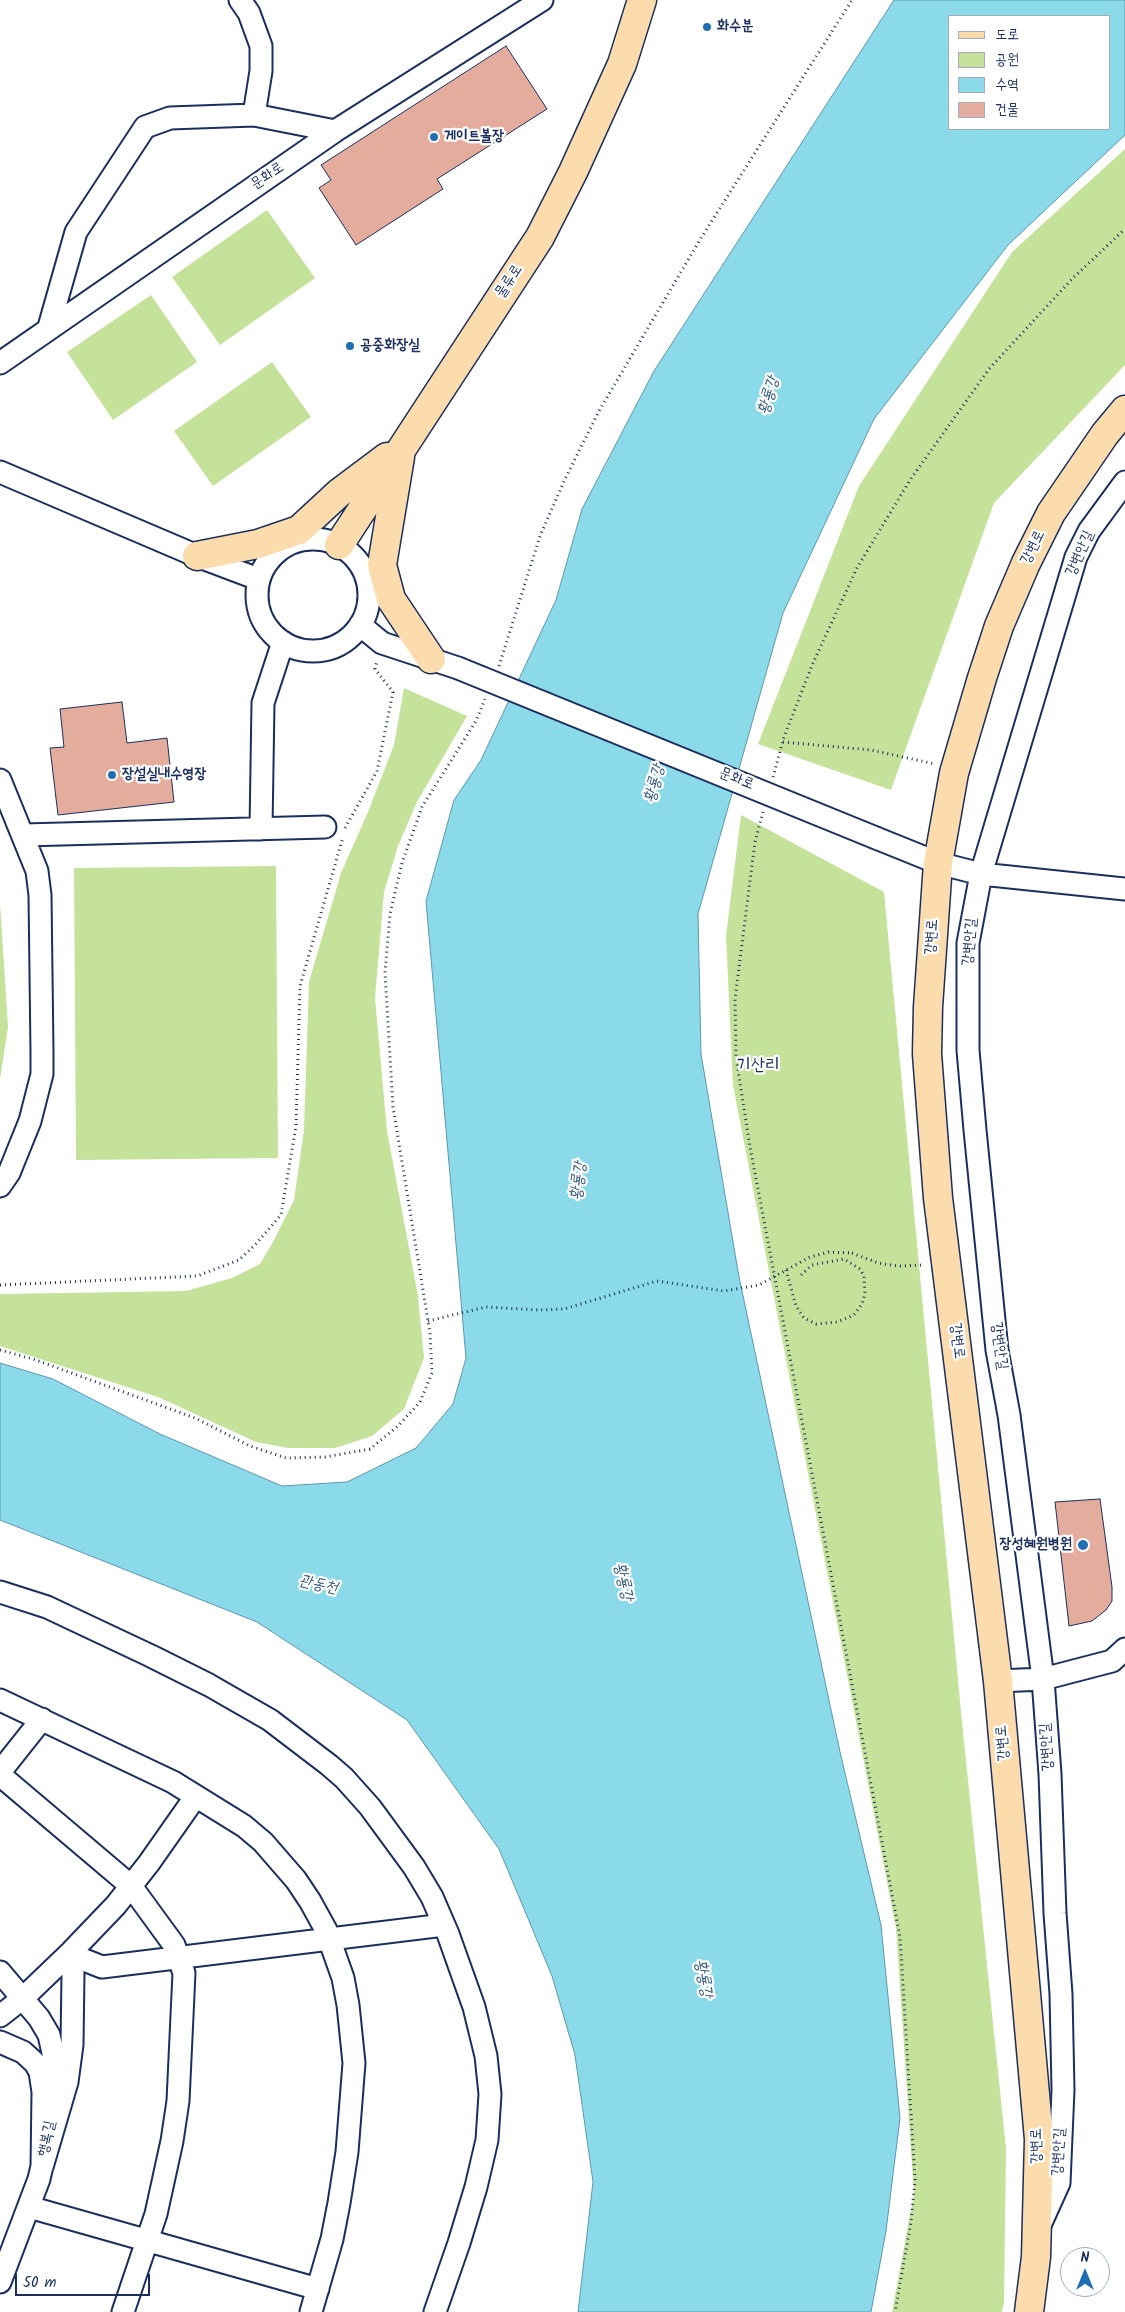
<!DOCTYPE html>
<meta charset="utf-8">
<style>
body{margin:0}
#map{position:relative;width:1125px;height:2312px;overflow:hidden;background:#fff;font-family:Kalam,"Poor Story",sans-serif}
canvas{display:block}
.legend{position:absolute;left:948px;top:15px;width:162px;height:115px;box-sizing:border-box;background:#fff;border:1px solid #a4acbf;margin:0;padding:6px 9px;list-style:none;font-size:15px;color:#1b2f5e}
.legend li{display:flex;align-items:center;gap:10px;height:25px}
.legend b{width:25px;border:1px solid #a4acbf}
.north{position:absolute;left:1060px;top:2247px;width:50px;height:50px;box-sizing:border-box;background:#fff;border:1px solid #a4acbf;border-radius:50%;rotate:0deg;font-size:14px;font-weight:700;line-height:20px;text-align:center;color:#1b2f5e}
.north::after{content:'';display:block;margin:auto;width:18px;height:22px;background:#1f6fb2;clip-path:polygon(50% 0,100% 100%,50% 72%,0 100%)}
.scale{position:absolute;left:15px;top:2274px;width:135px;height:22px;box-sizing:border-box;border:2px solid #1b2f5e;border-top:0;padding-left:6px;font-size:15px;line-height:18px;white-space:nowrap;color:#1b2f5e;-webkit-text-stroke:4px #fff;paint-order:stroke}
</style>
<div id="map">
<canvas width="1125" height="2312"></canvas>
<ul class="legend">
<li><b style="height:6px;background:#fcdcac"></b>도로</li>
<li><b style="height:14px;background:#c5e29a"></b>공원</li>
<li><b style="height:14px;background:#8bdae9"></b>수역</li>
<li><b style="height:14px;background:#e4ac9c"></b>건물</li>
</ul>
<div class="north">N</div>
<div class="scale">50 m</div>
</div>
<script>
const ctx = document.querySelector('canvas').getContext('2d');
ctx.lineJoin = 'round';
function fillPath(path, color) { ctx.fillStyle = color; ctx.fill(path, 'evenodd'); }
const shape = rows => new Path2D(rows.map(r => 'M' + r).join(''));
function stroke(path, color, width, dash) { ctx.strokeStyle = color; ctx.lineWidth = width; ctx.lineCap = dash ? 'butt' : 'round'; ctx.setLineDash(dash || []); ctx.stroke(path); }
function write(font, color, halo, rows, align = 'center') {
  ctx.font = font + ' Kalam,"Poor Story",sans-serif'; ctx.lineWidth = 4.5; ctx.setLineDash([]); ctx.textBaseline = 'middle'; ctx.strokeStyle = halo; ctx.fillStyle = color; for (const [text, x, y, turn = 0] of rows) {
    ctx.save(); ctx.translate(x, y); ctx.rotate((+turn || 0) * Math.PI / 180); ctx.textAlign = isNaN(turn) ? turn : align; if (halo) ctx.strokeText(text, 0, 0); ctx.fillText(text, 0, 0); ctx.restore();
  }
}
fillPath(shape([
 [1125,149,1125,365,994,503,891,790,758,744,859,486,1012,252],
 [267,210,315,278,220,345,172,277],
 [151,295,197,362,113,420,67,352],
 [272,362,311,417,213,486,174,431],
 [404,688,467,716,417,802,398,846,384,892,375,998,387,1131,418,1296,424,1358,404,1409,372,1436,335,1448,288,1448,256,1442,158,1397,0,1346,0,1294,186,1291,232,1278,260,1264,273,1242,294,1200,304,1130,309,982,341,873,368,812,394,745],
 [741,815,884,892,962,1722,1006,2149,1004,2303,1002,2312,892,2312,914,2194,896,1928,733,1085,726,936],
 [276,866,278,1158,76,1160,74,868],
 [0,903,8,1027,0,1079]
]), '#c5e29a');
const water = shape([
 [894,0,1125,0,1125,135,1008,245,874,419,783,613,698,914,701,1054,739,1277,840,1752,881,1925,900,2118,886,2231,871,2312,578,2312,593,2182,575,2055,552,1976,499,1849,407,1720,257,1622,0,1520,0,1363,53,1379,160,1434,282,1486,347,1482,416,1448,453,1404,466,1358,426,901,454,800,481,760,556,600,582,509,654,371,894,0],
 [949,16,1109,16,1109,129,949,129,949,16]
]);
fillPath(water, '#8bdae9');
stroke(water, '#5e96b1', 1);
const building = shape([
 [506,46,547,109,437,179,443,189,356,245,319,188,331,180,321,165,506,46],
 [122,702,127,743,167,738,174,802,58,815,50,748,64,747,60,709,122,702],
 [1100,1499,1112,1587,1112,1601,1106,1610,1092,1621,1069,1626,1055,1502,1100,1499]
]);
fillPath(building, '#e4ac9c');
stroke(building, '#1b2f5e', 1);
const minor = shape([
 [240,0,249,13,261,46,261,71,254,115],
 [49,327,76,232,145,127,170,118,254,115,335,131],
 [0,363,335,131,542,0],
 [0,472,197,556,258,579],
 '257 595a56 56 0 1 1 112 0a56 56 0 1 1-112 0Z',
 [360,625,382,643,458,668],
 [0,780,37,871,40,895,42,1052,42,1074,30,1121,9,1173,0,1186],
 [261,829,263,703,283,642],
 [24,835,325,827],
 [876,838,938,863,981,874,1125,889],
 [0,1592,47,1607,151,1656,209,1685,270,1720,329,1765,344,1778,370,1807,414,1867,432,1897,448,1934,474,2007,486,2056,490,2094,487,2140,476,2187,459,2243,435,2312],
 [998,1681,1043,1679,1112,1661,1125,1649],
 [0,1700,173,1782,244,1826,263,1842,296,1880,310,1901,326,1930,343,1978,348,2005,354,2063,347,2152,339,2203,332,2239,311,2312],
 [0,1772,42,1719],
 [0,1775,131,1886,174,1945,184,1973,178,2101,172,2141,156,2214,123,2312],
 [69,1954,102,1967,444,1925],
 [0,1972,39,2018,49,2035,57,2071,56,2086],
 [0,2016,23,1998,71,1952,116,1905,149,1863,196,1796],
 [0,2042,23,2052,35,2063,40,2072,43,2092,42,2167,67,2082,72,2045,73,1973,69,1954],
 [29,2207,318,2289],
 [1040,2225,1059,2183,1063,2090,1061,1994,1055,1913,1050,1774,1043,1679,1009,1415,997,1350,975,1130,968,1050,968,943,981,874,1076,557,1089,531,1125,482],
 [0,2282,39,2179,45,2153]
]);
const major = shape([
 [400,457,382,565,391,599,431,659],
 [339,545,540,237,573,172,622,64,642,0],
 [197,556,258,544,299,530,339,493,387,457],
 [1029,2312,1036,2257,1039,2139,998,1681,938,1198,927,1054,928,1007,938,863,954,773,982,678,999,626,1026,563,1051,513,1105,434,1125,410]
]);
stroke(minor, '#1b2f5e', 25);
stroke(major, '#1b2f5e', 31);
stroke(shape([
 [499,666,540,536,565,479,599,411,701,238,852,0],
 [783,742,871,750,935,764],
 [773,777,784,737,813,663,857,568,910,480,989,369,1072,279,1125,229],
 [763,812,755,842,735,999,736,1057,750,1147,900,1937,915,2180,911,2222,895,2312],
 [345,828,377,771,393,692,375,669,377,661],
 [852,1253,878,1263,898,1266,924,1265],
 [786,1270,796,1306,804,1318,816,1324,837,1322,854,1315,862,1304,865,1294,864,1276,860,1269,844,1259,812,1265,801,1275],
 [0,1285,197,1276,239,1260,255,1245,281,1215,296,1126,300,986,343,837],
 [0,1350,33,1359,195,1418,250,1446,286,1458,325,1457,370,1449,398,1426,420,1402,432,1373,430,1333,393,1107,385,973,390,914,402,863,422,807,476,721,485,699]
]), '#1b2f5e', 3, [1, 4]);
stroke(minor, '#fff', 21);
stroke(major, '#fcdcac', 28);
const minorBridge = shape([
 [458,668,876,838]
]);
stroke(minorBridge, '#1b2f5e', 25, []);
stroke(shape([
 [428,1321,486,1307,539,1310,564,1309,657,1281,724,1291,759,1285,810,1257,829,1252,852,1253]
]), '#1b2f5e', 3, [1, 4]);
stroke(minorBridge, '#fff', 21);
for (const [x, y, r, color] of [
 [707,27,5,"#1f6fb2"],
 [434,137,5,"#1f6fb2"],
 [350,346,5,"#1f6fb2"],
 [112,775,5,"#1f6fb2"],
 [1083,1545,6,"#1f6fb2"]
]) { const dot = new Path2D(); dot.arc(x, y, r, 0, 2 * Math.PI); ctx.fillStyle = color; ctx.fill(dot); stroke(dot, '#fff', 2); }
write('bold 15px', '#1b2f5e', '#fff', [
 ["화수분",717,27],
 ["게이트볼장",444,137],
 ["공중화장실",360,346],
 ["장설실내수영장",122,775],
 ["장성혜원병원",1072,1545,"right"]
], 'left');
write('15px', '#1b2f5e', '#fff', [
 ["문화로",268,177,-34],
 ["물류로",510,282,-57],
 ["강변로",1034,548,-64],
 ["강변안길",1081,554,-66],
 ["문화로",736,780,22],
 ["강변로",933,937,-86],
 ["강변안길",971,942,-85],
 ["강변로",956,1341,83],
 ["강변안길",998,1346,82],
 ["강변로",1004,1743,-95],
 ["강변안길",1048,1747,-94],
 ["행복길",48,2139,-78],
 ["강변로",1038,2146,-91],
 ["강변안길",1060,2152,-87]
]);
write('italic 16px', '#375a81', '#fff', [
 ["황룡강",770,396,-73],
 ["황룡강",656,784,-75],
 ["황룡강",580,1181,-83],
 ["황룡강",622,1582,78],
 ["관동천",318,1586,13],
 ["황룡강",702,1979,80]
]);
write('18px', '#1b2f5e', '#fff', [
 ["기산리",758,1067]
]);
</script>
